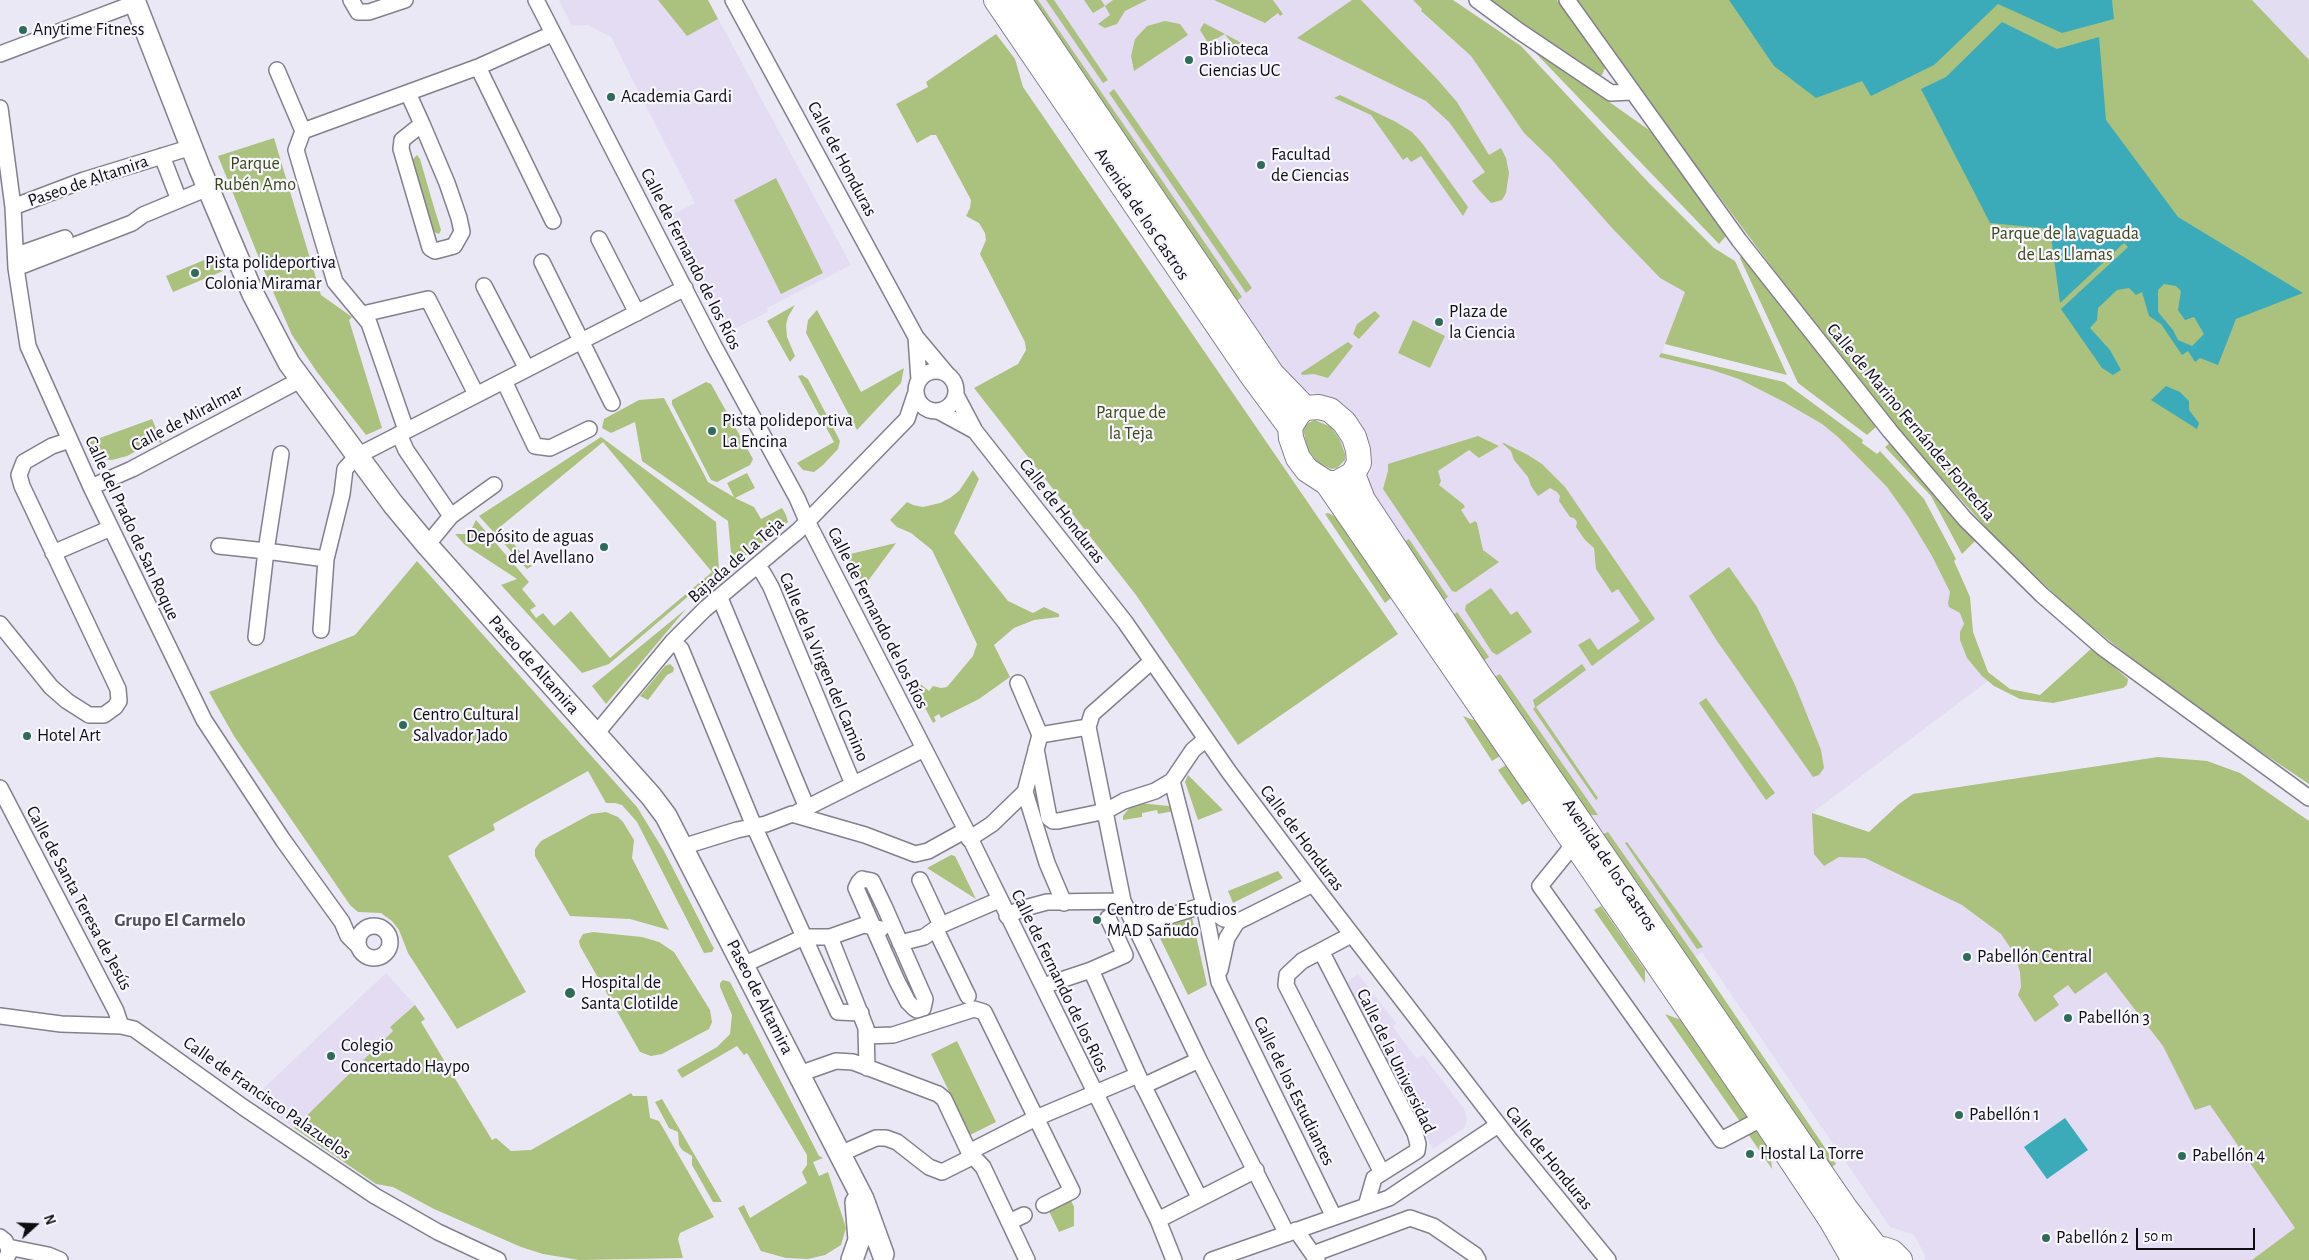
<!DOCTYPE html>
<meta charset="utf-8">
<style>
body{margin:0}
#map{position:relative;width:2309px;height:1260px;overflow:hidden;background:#ebe8f6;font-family:"Alegreya Sans",sans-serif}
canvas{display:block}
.north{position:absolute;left:10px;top:1200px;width:50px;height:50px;-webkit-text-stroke:4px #f8f6ff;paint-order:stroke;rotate:70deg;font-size:14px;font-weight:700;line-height:20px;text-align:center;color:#0e0d11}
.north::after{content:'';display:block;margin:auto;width:18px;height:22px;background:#0e0d11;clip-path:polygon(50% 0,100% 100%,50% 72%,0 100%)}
.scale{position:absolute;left:2136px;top:1228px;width:119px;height:22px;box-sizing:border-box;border:2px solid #0e0d11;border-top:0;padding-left:6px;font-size:15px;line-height:18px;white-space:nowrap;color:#0e0d11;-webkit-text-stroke:4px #f8f6ff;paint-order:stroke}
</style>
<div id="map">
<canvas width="2309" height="1260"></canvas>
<div class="north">N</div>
<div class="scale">50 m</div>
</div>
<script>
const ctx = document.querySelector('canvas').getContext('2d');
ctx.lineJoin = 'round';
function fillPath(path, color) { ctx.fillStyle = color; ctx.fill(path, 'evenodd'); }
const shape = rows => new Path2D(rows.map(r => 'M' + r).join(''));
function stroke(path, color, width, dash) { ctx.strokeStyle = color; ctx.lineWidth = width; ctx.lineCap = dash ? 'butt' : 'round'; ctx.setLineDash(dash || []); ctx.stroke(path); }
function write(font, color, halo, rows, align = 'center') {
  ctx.font = font + ' "Alegreya Sans",sans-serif'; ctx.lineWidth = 4.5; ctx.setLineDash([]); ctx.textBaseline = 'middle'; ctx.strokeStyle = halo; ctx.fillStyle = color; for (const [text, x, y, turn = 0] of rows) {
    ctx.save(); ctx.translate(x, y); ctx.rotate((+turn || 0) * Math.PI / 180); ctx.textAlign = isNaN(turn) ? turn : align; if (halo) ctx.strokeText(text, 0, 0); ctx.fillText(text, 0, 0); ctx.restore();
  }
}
fillPath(shape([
 [2252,0,2309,0,2309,60,2307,61]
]), '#e3ddf2');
fillPath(shape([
 [559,0,708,0,851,265,767,308,768,312,728,332,670,216,695,203,611,37,588,25,572,26],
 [1027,0,1413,0,1422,9,1421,12,1471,56,1524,133,1550,158,1612,228,1660,278,1685,292,1660,357,1712,370,1739,379,1786,403,1822,424,1838,437,1887,487,1909,518,1932,556,1950,592,1948,603,1960,613,1964,624,1960,632,1967,658,1988,681,1812,813,1869,832,1899,804,1913,794,2158,757,2207,761,2240,773,2309,821,2309,1260,1925,1260,1925,1255,1914,1235,1890,1227,1702,952,1686,962,1493,678,1367,486,1372,468,1371,453,1361,426,1350,412,1333,399,1294,386],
 [386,973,415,1005,390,1027,393,1031,294,1128,253,1098],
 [1358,974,1396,1023,1393,1027,1417,1059,1423,1055,1465,1110,1467,1121,1464,1128,1433,1149,1346,983]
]), '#e4dcf2');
fillPath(shape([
 [658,0,708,0,718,19,687,36],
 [1027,0,1038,0,1242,297,1235,302],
 [1046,0,1054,0,1108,80,1103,83],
 [1084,0,1101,0,1105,6,1113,0,1147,0,1125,11,1117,24,1105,28,1098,24,1110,15,1105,6,1093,13],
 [1214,0,1273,0,1283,14,1280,16,1278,13,1265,23],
 [1352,0,1361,0,1437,79,1457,102,1489,155,1501,148,1506,158,1509,173,1506,193,1502,200,1491,203,1479,190,1472,181,1485,172,1449,122,1426,101,1297,38],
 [1413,0,1453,0,1521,46,1649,183,1714,248,1735,261,1787,375,1665,344,1685,292,1660,278,1612,228,1550,158,1524,133,1471,56,1421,11,1422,9],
 [1490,0,1557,0,1605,68,1602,75,1597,75],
 [1577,0,2252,0,2309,60,2309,784,2185,701,2072,611,1992,534,1901,433,1788,289,1657,113],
 [1165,21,1180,24,1188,35,1134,71,1131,56,1135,39,1147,26],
 [1204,23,1225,34,1247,46,1237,50,1225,34,1208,43,1200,30],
 [996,34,1015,59,1023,87,1398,634,1238,745,1136,595,974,388,1018,364,1026,350,1025,342,980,254,986,240,985,233,979,223,966,216,970,208,971,200,936,135,931,135,917,143,896,104,928,87,926,82],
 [1526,43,1649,130,1727,235,1719,244],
 [1114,89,1252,288,1246,293,1109,93],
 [1340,95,1396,122,1412,132,1422,143,1468,207,1463,216,1421,156,1411,162,1407,157,1403,160,1371,115,1334,98],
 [274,138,321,295,352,317,349,320,382,428,366,435,317,372,292,335,267,278,218,156],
 [417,155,420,159,433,204,441,230,439,234,434,232,412,160],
 [776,178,823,273,781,294,734,200],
 [1742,253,1877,426,1867,435,1798,383,1740,258],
 [216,255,223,271,173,292,166,276],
 [795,305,788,317,786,325,787,337,795,356,790,362,767,321],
 [817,310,861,392,904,368,901,383,857,430,806,333,808,320],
 [1375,311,1380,316,1359,339,1353,334,1357,324],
 [1413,320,1445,336,1430,368,1398,353],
 [1348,342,1353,346,1328,378,1314,374,1302,375,1301,373],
 [1661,353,1784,382,1863,440,1862,443,1877,454,1880,451,1924,499,1956,559,1954,561,1970,597,1973,632,1988,672,2010,689,2040,695,2092,648,2128,679,2127,685,2123,688,2053,703,2020,699,1994,686,1982,676,1967,658,1960,640,1960,632,1964,624,1960,613,1949,607,1948,603,1950,592,1932,556,1909,518,1887,487,1838,437,1822,424,1786,403,1739,379,1712,370,1659,357],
 [802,375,808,379,840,441,838,449,823,465,814,472,803,470,797,463,834,442,798,376],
 [706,382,711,384,753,459,750,465,717,482,711,480,672,404,672,400],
 [664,398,708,482,734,497,727,483,747,473,755,488,735,498,754,507,761,519,782,508,786,515,788,522,730,568,732,563,728,521,642,461,635,422,611,433,602,428,604,419,639,400],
 [152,419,162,443,155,441,127,456,112,460,103,459,97,456,86,443],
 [1315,420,1331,427,1340,440,1345,454,1345,460,1337,468,1331,469,1317,462,1307,448,1303,428,1306,424],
 [1478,436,1499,446,1479,458,1469,450,1438,471,1441,481,1439,485,1463,504,1465,507,1461,510,1470,524,1475,521,1477,523,1483,550,1499,562,1456,592,1452,591,1383,489,1388,471,1388,464],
 [601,437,716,522,719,570,609,664,582,673,501,585,517,579,465,545,455,534,465,534,471,530,476,520,529,582,522,589,536,606,530,610,536,618,543,613,554,626,571,611,610,658,712,572,603,442,500,527,532,566,527,569,479,516],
 [1502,443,1504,443,1528,455,1542,464,1565,487,1655,619,1592,666,1578,645,1590,638,1598,650,1640,621,1618,589,1612,593,1596,569,1594,548,1585,540,1576,527,1577,522,1574,518,1570,517,1559,501,1560,496,1557,492,1550,488,1538,496,1531,486,1528,477,1514,460,1511,451],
 [1890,443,1976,540,1962,554,1931,496,1885,447],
 [973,470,979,479,954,533,1008,601,1033,613,1044,607,1059,614,1059,617,1034,620,1014,628,994,645,1010,677,979,699,941,718,939,714,934,717,936,721,933,723,912,683,918,682,929,691,933,686,941,688,947,687,973,656,977,644,932,550,911,533,897,527,890,520,907,502,913,505,923,507,940,503,950,498,959,491],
 [1328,513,1336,517,1391,598,1385,603,1325,514],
 [1409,539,1448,597,1441,602,1401,544],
 [896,543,868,581,863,583,861,582,846,555],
 [417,561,637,807,664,851,712,945,714,948,712,952,704,953,637,822,622,805,615,803,606,803,588,771,493,824,495,830,448,856,526,992,457,1029,408,953,399,930,392,921,381,913,358,912,350,905,234,736,209,692,355,635],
 [1729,567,1757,607,1795,685,1821,750,1824,768,1819,775,1813,777,1717,641,1689,596],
 [1491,588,1511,615,1517,611,1532,632,1497,655,1492,652,1465,610,1466,605],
 [686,609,606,704,592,686],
 [1457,612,1489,657,1482,662,1450,617],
 [670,664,674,668,673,672,667,675,648,700,640,696,665,666],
 [1582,664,1586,670,1536,707,1598,798,1596,800,1533,709,1535,707,1533,700],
 [1500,674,1598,815,1589,815,1493,678],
 [1706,698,1775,793,1766,800,1699,703],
 [1463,716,1476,721,1500,756,1492,761],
 [2158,757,2207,761,2240,773,2309,821,2309,1260,2252,1260,2295,1228,2210,1105,2195,1110,2163,1046,2106,972,2075,994,2068,985,2053,996,2059,1005,2035,1022,2018,995,2021,987,2020,972,2014,953,2001,934,1962,905,1865,858,1839,857,1824,866,1814,854,1812,813,1869,832,1899,804,1913,794],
 [1506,765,1530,800,1522,805,1498,770],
 [1188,775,1223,810,1198,820,1185,782],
 [1139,803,1169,806,1174,811,1158,814,1157,810,1142,813,1142,817,1123,820,1123,816,1130,807],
 [606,812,618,817,623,822,634,840,632,858,669,930,630,919,570,916,535,856,535,849,541,841,591,814],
 [1608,832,1695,956,1836,1164,1829,1169,1601,835],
 [1627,842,1703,947,1697,949,1625,843],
 [951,855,955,856,976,899,927,868],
 [1278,871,1283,878,1233,903,1228,891],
 [1601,906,1645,970,1645,983,1594,910],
 [1191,913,1207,985,1188,995,1154,926],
 [593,932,642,937,659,942,674,952,710,1010,712,1022,709,1029,662,1054,651,1056,640,1052,580,946,579,941,583,934],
 [723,980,730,982,819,1156,823,1158,813,1162,819,1176,828,1172,846,1228,841,1245,825,1255,808,1259,786,1258,761,1251,738,1208,744,1205,750,1218,807,1183,802,1172,807,1165,807,1155,747,1053,744,1055,737,1046,682,1078,677,1070,717,1047,730,1034,732,1015,720,987,720,983],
 [415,1005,425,1019,421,1022,492,1140,496,1138,511,1151,531,1150,631,1093,633,1096,647,1096,650,1118,659,1121,714,1217,680,1233,678,1239,683,1258,579,1260,543,1254,521,1247,434,1209,393,1187,376,1184,294,1128,393,1031,390,1027],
 [1665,1014,1681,1020,1748,1117,1741,1123],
 [957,1041,996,1122,970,1135,931,1054],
 [662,1099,722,1202,713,1202,692,1165,692,1156,682,1150,679,1145,678,1132,669,1128,655,1102],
 [1756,1129,1770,1149,1772,1169,1748,1134],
 [1069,1196,1074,1207,1074,1226,1059,1232,1047,1207]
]), '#abc17e');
fillPath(shape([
 [1729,0,2112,0,2114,19,2062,33,1998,4,1934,65,1871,96,1862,81,1816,98,1774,66],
 [2002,22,2057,49,2099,37,2106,120,2178,217,2303,293,2236,319,2218,365,2200,358,2195,362,2188,351,2182,355,2161,324,2149,316,2142,292,2136,295,2129,288,2117,290,2098,308,2097,320,2090,328,2110,350,2121,370,2113,375,2102,368,2061,309,2128,247,2124,243,2060,303,2050,229,1990,223,1921,89,1946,77],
 [2164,284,2176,286,2181,291,2178,310,2185,320,2194,317,2204,334,2192,346,2178,340,2173,330,2158,312,2158,290],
 [2166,386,2180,392,2189,401,2189,410,2199,423,2197,429,2151,400],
 [2065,1118,2088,1150,2047,1179,2024,1147]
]), '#3cabb9');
const street = shape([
 [351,0,358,12,369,12,405,0],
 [536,0,714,346,797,498,807,521,966,830,1158,1220,1174,1260],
 [733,0,916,337,947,374],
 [1477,0,1519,31,1611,93,1631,92],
 [1567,0,1739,240,1890,431,1965,519,2042,595,2103,648,2309,798],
 [0,54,135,3],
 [478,67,553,221],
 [277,70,303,131,296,150,335,282,369,323,406,430],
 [408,93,422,124,447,183,459,218,462,232,454,246,435,251,430,248,401,149,402,140,422,124],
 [0,108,13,207,16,268,28,346,91,487,204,720,283,840,342,922,348,936,358,946],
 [303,131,478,67,552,34],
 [162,156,179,200],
 [13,207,84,180,192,147],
 [599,239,637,313],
 [17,255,65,238],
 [542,262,612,403],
 [16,268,132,223,143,215,208,188],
 [484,286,527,369],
 [363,314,428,299,476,394],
 [916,337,919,380],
 '916 391a20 20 0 1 1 40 0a20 20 0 1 1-40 0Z',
 [504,381,535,446,550,448,589,429],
 [956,395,975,431,1125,622,1229,772,1313,884,1511,1141,1608,1260],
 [940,412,975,431],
 [399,434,406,450,451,516],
 [281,454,266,551,326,559,342,494,345,469,357,456,685,288],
 [91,487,132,469,300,380],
 [427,545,451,516,494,485],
 [219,546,266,551,256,637],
 [53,553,111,528],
 [756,566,763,573,771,587,853,784],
 [720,598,807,808],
 [0,624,51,687,67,701,89,715,104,715,115,707,119,701,118,689,22,486,19,475,24,462,52,446,70,440],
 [321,630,326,559],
 [673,641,681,649,754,826,838,1012,861,1013],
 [1152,661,1092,714,1088,727,1123,901,1199,1060,1287,1234],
 [1018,683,1040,735],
 [595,735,673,641,705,609,798,531,907,419,915,395],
 [1036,749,1049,818,1053,821,1058,821,1106,811,1124,801,1155,791,1172,781,1193,750,1206,739],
 [1172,781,1204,905,1219,982,1334,1217],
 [0,788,116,1011,121,1026],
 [1025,792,1047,863,1064,903],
 [798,812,924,749],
 [969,839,992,824,1025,792,1040,735,1088,727],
 [1574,844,1540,886,1721,1140,1763,1118],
 [682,847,737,830,766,824,792,814,865,835,915,854,928,851,966,830],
 [862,879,872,881,885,908,925,999,923,1008,917,1010,914,1008,908,1002,897,981,856,888,859,882,862,879],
 [920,880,941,925],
 [1204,905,1224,919,1237,922],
 [1007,916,1021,909,1047,902,1123,901],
 [1137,926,1204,905],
 '358 942a16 16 0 1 1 32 0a16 16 0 1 1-32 0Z',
 [936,930,968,996],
 [1351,935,1302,961,1287,975,1286,985,1382,1173],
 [830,937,866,1028,867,1068],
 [900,943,924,937,941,925,999,900],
 [1321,951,1415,1133,1418,1144,1417,1151,1374,1178,1366,1206],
 [743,965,804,937,830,937,864,925,881,929],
 [1091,970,1138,1075,1199,1197],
 [1220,970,1227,938,1237,922,1313,884],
 [1043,986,1091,970,1125,955,1108,918],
 [0,1016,61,1024,121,1026,134,1029,243,1107,375,1196,438,1232,498,1260],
 [866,1036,893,1035,974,1009,984,1012,1072,1191,1044,1205],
 [799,1074,836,1061,853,1062,938,1094,944,1099,969,1152,983,1167,1027,1260],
 [1143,1086,1199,1060],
 [969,1152,1036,1118,1138,1075],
 [840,1154,876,1138,886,1138,897,1142,929,1167,942,1172,972,1157],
 [1158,1220,1256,1170],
 [1009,1222,1024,1215],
 [1296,1230,1317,1260],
 [0,1237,5,1241,8,1247,9,1253,5,1260],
 [8,1247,48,1255,60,1260],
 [1313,1254,1410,1218,1433,1226,1475,1255,1478,1260],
 [1212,1260,1389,1198,1498,1125]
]);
const secondary = shape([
 [134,0,200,169,253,294,289,363,393,504,427,545,651,796,666,816,863,1199,883,1254],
 [852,1260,859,1240,856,1202]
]);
const primary = shape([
 [996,0,1250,373,1290,427],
 [1019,0,1272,374,1305,408],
 [1319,407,1330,410,1344,422,1354,437,1358,450,1359,463,1353,474,1337,483,1327,483,1307,470,1298,458,1291,438,1290,427,1299,413,1305,408,1319,407],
 [1353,474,1363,500,1479,675,1846,1209,1877,1249],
 [1327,483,1763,1118,1831,1220,1854,1260],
 [1863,1254,1868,1251,1883,1249,1892,1252,1900,1260]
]);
stroke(street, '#82808d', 18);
stroke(secondary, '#82808d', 24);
stroke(primary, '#82808d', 26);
stroke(street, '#fff', 15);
stroke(secondary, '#fff', 21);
stroke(primary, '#fff', 24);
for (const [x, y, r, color] of [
 [23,30,5,"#2e6c59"],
 [1189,60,5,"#2e6c59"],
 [611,97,5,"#2e6c59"],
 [1261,165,5,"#2e6c59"],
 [195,273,5,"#2e6c59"],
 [1439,322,5,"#2e6c59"],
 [712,431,5,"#2e6c59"],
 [604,547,5,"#2e6c59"],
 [403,725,5,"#2e6c59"],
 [27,736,5,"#2e6c59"],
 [1097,920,5,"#2e6c59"],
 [1967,957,5,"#2e6c59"],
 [570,993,6,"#2e6c59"],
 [2068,1018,5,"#2e6c59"],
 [331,1056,5,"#2e6c59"],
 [1959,1115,5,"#2e6c59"],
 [1750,1154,5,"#2e6c59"],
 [2182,1156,5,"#2e6c59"],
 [2046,1238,5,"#2e6c59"]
]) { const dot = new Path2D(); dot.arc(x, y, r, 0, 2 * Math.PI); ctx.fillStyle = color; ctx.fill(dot); stroke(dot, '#f8f6ff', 2); }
write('18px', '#0e0d11', '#f8f6ff', [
 ["Anytime Fitness",33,30],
 ["Biblioteca",1199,50],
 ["Ciencias UC",1199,71],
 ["Academia Gardi",621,97],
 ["Facultad",1271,155],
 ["de Ciencias",1271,176],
 ["Pista polideportiva",205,263],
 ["Colonia Miramar",205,284],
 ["Plaza de",1449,312],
 ["la Ciencia",1449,333],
 ["Pista polideportiva",722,421],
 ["La Encina",722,442],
 ["Depósito de aguas",594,537,"right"],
 ["del Avellano",594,558,"right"],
 ["Centro Cultural",413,715],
 ["Salvador Jado",413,736],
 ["Hotel Art",37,736],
 ["Centro de Estudios",1107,910],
 ["MAD Sañudo",1107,931],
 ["Pabellón Central",1977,957],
 ["Hospital de",581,983],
 ["Santa Clotilde",581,1004],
 ["Pabellón 3",2078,1018],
 ["Colegio",341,1046],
 ["Concertado Haypo",341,1067],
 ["Pabellón 1",1969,1115],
 ["Hostal La Torre",1760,1154],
 ["Pabellón 4",2192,1156],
 ["Pabellón 2",2056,1238]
], 'left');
write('18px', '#0e0d11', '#f8f6ff', [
 ["Calle de Honduras",842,159,62],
 ["Paseo de Altamira",88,181,-19],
 ["Avenida de los Castros",1142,214,56],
 ["Calle de Fernando de los Ríos",691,259,63],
 ["Calle de Miralmar",187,418,-28],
 ["Calle de Marino Fernández Fontecha",1911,422,50],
 ["Calle de Honduras",1062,511,52],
 ["Calle del Prado de San Roque",132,528,65],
 ["Bajada de La Teja",736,560,-41],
 ["Calle de Fernando de los Ríos",878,618,63],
 ["Paseo de Altamira",534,665,48],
 ["Calle de la Virgen del Camino",824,667,67],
 ["Calle de Honduras",1302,838,53],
 ["Avenida de los Castros",1610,865,56],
 ["Calle de Santa Teresa de Jesús",79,898,62],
 ["Calle de Fernando de los Ríos",1060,981,64],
 ["Paseo de Altamira",760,997,63],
 ["Calle de la Universidad",1396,1061,64],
 ["Calle de los Estudiantes",1294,1091,64],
 ["Calle de Francisco Palazuelos",267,1098,35],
 ["Calle de Honduras",1549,1158,51]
]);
write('18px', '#3a4914', '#f8f6ff', [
 ["Parque",255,164],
 ["Rubén Amo",255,185],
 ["Parque de la vaguada",2065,234],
 ["de Las Llamas",2065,255],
 ["Parque de",1131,413],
 ["la Teja",1131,434]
]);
write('bold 19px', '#504e5a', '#f8f6ff', [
 ["Grupo El Carmelo",180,920]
]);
</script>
